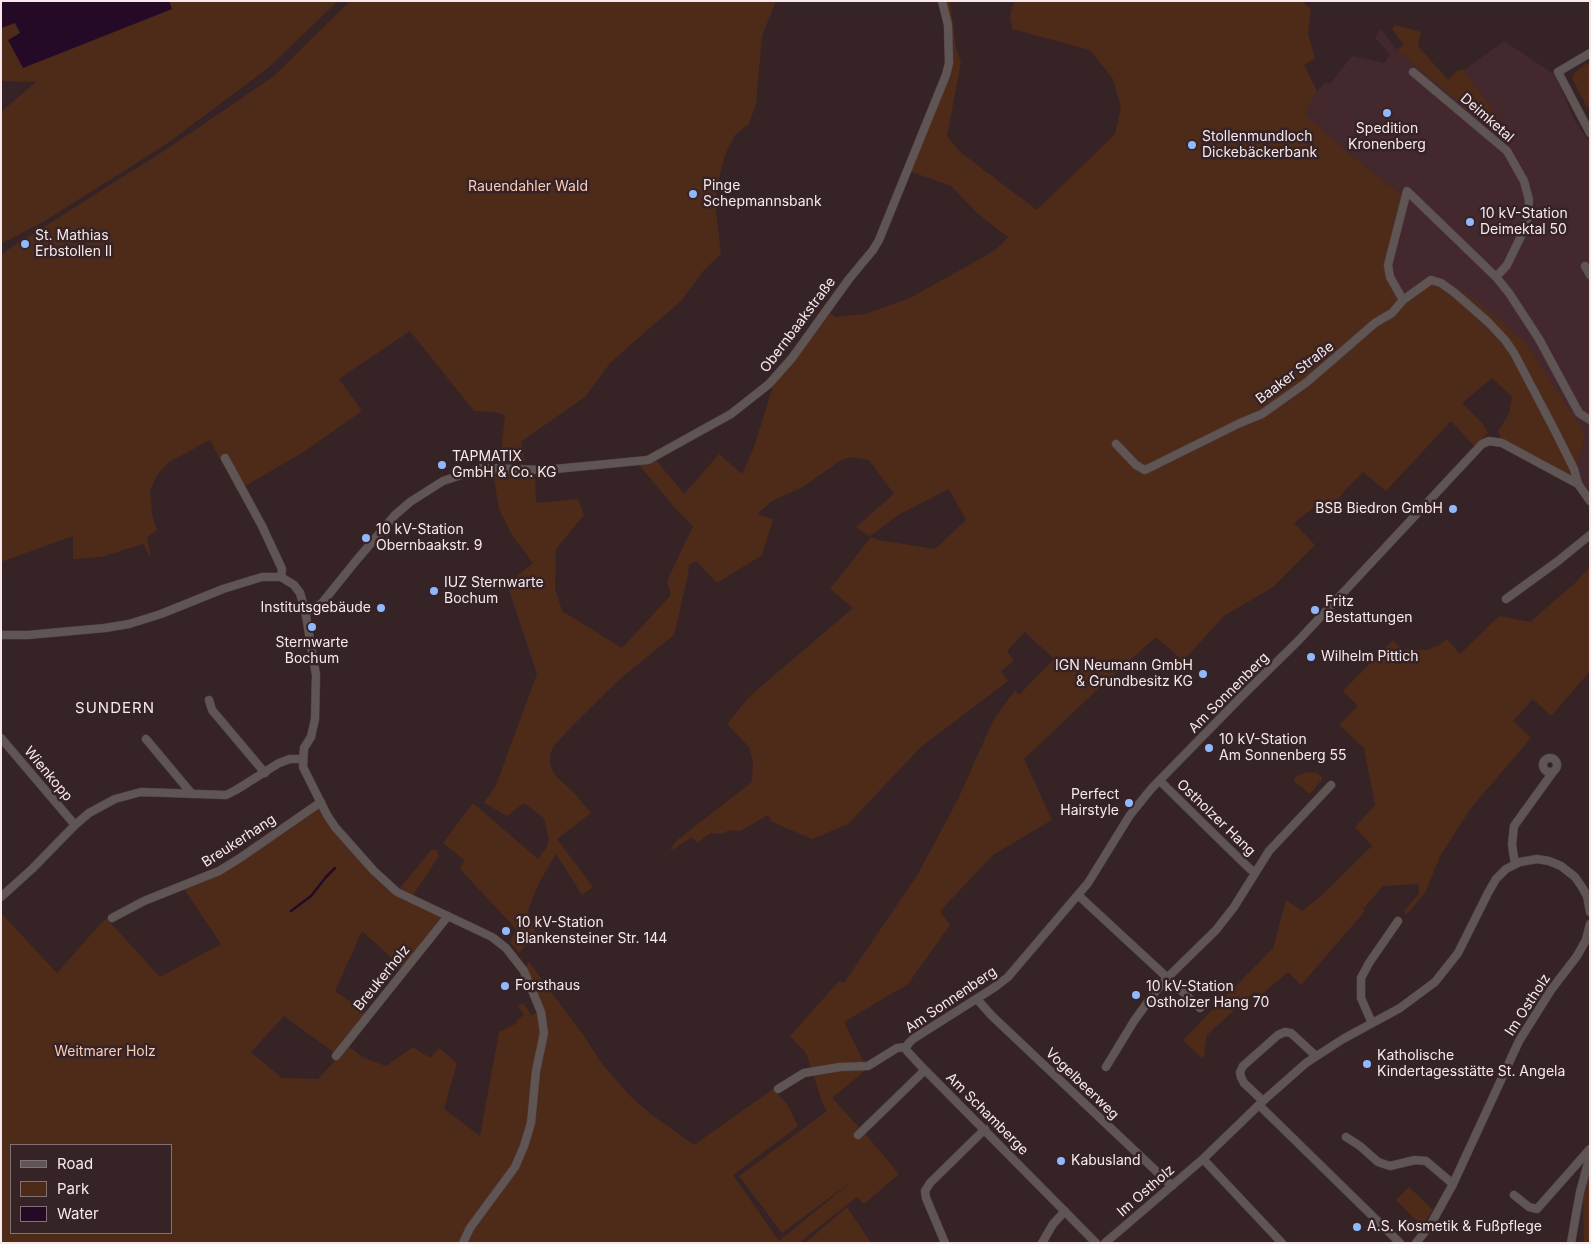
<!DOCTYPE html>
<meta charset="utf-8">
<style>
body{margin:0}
#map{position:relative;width:1591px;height:1244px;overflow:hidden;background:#362326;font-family:Inter,sans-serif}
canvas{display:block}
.frame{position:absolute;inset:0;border:2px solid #f7e9eb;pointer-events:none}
.legend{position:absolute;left:10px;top:1144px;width:162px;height:90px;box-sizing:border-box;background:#362326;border:1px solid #837275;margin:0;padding:6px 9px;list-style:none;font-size:15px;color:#f7e9eb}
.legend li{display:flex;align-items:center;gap:10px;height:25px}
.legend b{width:25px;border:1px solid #837275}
</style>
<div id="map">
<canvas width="1591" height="1244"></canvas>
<div class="frame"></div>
<ul class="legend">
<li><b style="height:6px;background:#5f5554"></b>Road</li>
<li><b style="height:14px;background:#4e2b18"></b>Park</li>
<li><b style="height:14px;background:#240a26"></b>Water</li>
</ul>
</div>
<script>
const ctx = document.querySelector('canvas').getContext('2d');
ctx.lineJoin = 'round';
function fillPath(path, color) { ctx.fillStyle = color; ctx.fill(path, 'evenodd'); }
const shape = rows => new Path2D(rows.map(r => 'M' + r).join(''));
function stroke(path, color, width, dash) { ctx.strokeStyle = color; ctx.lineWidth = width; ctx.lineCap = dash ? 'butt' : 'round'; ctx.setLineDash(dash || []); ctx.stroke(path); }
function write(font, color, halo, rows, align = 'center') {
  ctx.font = font + ' Inter,sans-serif'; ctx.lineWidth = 5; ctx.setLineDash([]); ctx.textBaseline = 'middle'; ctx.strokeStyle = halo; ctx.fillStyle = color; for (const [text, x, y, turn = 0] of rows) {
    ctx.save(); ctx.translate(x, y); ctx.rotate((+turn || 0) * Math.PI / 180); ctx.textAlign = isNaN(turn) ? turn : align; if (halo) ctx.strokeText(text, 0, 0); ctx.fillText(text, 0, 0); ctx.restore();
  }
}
fillPath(shape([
 [1381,29,1397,50,1498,134,1504,126,1464,70,1504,41,1555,75,1575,121,1590,143,1590,507,1578,486,1577,464,1585,434,1409,291,1397,297,1384,267,1402,195,1347,152,1305,114,1317,91,1326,82,1330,84,1352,56,1385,63,1390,54,1375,38]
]), '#43292e');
fillPath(shape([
 [1,1,338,1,268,68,165,145,43,222,1,244,1,112,36,82,1,81],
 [350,1,776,1,762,36,756,104,749,124,735,135,725,155,717,185,716,211,721,254,704,270,682,300,610,363,586,396,521,442,525,462,500,461,505,415,493,412,474,411,410,331,339,379,362,411,305,451,237,491,210,440,169,462,157,475,150,491,152,514,157,530,147,537,151,558,143,544,101,557,73,559,73,536,1,562,1,254,170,147,274,76],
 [945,1,950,1,956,48,961,62,947,136,960,152,1037,210,1115,134,1121,108,1113,79,1090,50,1012,29,1010,16,1014,1,1302,1,1311,9,1308,33,1315,58,1304,65,1317,91,1305,114,1347,152,1402,195,1384,266,1397,296,1409,291,1424,278,1435,275,1478,302,1526,343,1585,434,1577,464,1578,486,1504,446,1498,431,1509,414,1512,397,1492,378,1462,403,1483,424,1488,433,1474,446,1451,421,1386,491,1363,472,1346,489,1334,505,1322,501,1294,523,1315,545,1273,587,1224,616,1183,661,1156,637,1098,689,1024,759,1052,820,993,855,940,911,950,925,908,984,844,1022,867,1069,832,1098,868,1137,899,1174,864,1204,857,1197,799,1243,1,1243,1,913,57,973,102,922,107,919,160,977,221,944,184,889,319,807,336,832,372,876,395,896,443,918,404,969,362,931,335,991,368,1014,336,1054,284,1016,251,1052,282,1078,318,1079,348,1046,362,1057,386,1066,413,1047,430,1058,439,1048,457,1063,444,1109,480,1136,499,1032,517,1023,516,1021,524,1015,518,1006,523,1003,531,1014,528,1017,537,1012,520,975,529,962,584,1036,603,1065,632,1098,652,1115,694,1145,773,1089,787,1104,798,1126,733,1175,779,1241,855,1179,782,1233,739,1176,827,1111,823,1104,806,1053,790,1036,839,981,844,983,918,874,958,799,993,721,1009,698,1015,691,1019,695,1054,659,1025,632,1007,651,1014,661,1001,671,1008,681,921,747,848,824,812,839,772,822,768,815,740,831,729,830,722,834,711,833,697,843,692,837,674,849,670,849,676,841,752,782,753,763,749,747,727,724,750,696,853,608,830,589,871,537,878,540,935,549,966,520,949,489,900,514,870,536,856,527,894,494,869,460,850,457,840,461,801,488,772,501,759,512,758,515,773,519,762,555,717,583,696,561,689,565,688,575,674,635,621,678,572,726,553,747,550,755,550,763,554,774,575,794,591,813,557,839,593,887,582,895,556,854,539,883,528,910,536,933,519,953,510,942,516,929,460,869,464,860,443,843,473,803,538,859,546,848,549,840,544,818,524,803,507,816,484,803,496,785,537,674,507,584,533,563,512,535,499,509,493,472,535,474,536,503,578,499,584,515,556,549,555,588,562,611,622,648,671,595,667,581,693,526,675,508,639,465,656,460,684,494,719,454,742,474,754,447,774,383,827,311,835,317,865,314,910,298,994,251,1016,230,1008,237,977,213,951,186,909,171,952,64,951,27],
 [11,1145,171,1145,171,1233,11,1233],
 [1395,25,1421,32,1418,46,1448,80,1458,70,1464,70,1505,127,1498,135,1397,50,1404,45,1392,29],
 [1586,64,1588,64,1590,67,1590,108,1587,107,1572,78,1574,73],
 [1590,567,1590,671,1551,716,1533,699,1513,721,1531,738,1471,808,1440,856,1425,893,1406,915,1404,911,1419,894,1418,884,1383,886,1363,909,1365,911,1301,985,1288,972,1261,995,1255,991,1207,1035,1204,1052,1206,1054,1202,1058,1183,1040,1273,948,1286,900,1302,911,1321,896,1372,846,1355,827,1375,805,1364,748,1339,725,1358,706,1343,691,1393,640,1401,649,1427,650,1439,645,1447,639,1460,654,1499,616,1530,622,1575,583],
 [1307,772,1317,773,1323,778,1310,794,1295,782,1294,779,1296,776],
 [431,850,437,850,439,856,413,895,400,888],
 [1590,1169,1590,1243,1584,1243,1583,1200],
 [1409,1187,1433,1210,1422,1226,1396,1200],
 [847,1207,871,1243,805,1243]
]), '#4e2b18');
fillPath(shape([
 [1,1,169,1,172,9,23,68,8,40,20,33,15,23,1,28]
]), '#240a26');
stroke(shape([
 [291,911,311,896,326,877,335,868]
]), '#240a26', 2.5);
const minor = shape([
 [1590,53,1558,72,1590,133],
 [1413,72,1507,151,1524,181,1529,200,1528,215,1525,228,1507,265,1496,277],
 [1585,266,1590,275],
 [1403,300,1390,277,1388,265,1407,191,1496,277,1509,293,1539,339,1579,413,1590,420],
 [1116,444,1136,465,1145,470,1240,423,1262,414,1307,382,1375,323,1392,313,1403,300,1431,280,1441,283,1455,293,1488,322,1505,340,1514,353,1554,429,1574,469,1578,484],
 [225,458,262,526,282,569,281,577],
 [1506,599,1558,561,1590,535],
 [305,613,322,603,355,562,395,515,410,502,443,481,482,468,545,470,648,460,731,414,769,384,792,358,849,279,873,250,879,240,946,75,949,63,948,25,942,1],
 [1,635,28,635,105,628,129,624,161,614,223,589,262,577,281,577,294,585,300,593,305,610,316,675,315,719,311,737,304,748,303,767,327,815,335,827,374,871,397,892,492,937,506,948,524,971,541,1012,544,1033,536,1071,531,1123,524,1146,515,1167,470,1228,463,1243],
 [209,700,212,710,265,773],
 [1,738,75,825],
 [146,739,192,794],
 '1543 765a7 7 0 1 1 14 0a7 7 0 1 1-14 0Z',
 [1160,781,1215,835,1250,869,1255,872],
 [1515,864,1512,845,1514,826,1553,772],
 [1078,895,1200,1008],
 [1,897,32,869,75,825,89,813,115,799,141,792,226,795,236,790,279,763,290,759,303,759],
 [112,918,144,901,219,871,240,858,321,802],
 [977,999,991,1015,1172,1186],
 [1372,1023,1361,998,1361,978,1369,963,1398,921],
 [336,1056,448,916],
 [1106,1067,1134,1021,1155,992,1167,978,1216,930,1234,907,1269,851,1331,785],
 [778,1089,804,1073,840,1067,868,1066,897,1048,906,1047],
 [1263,1101,1244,1083,1241,1077,1240,1072,1243,1066,1278,1035,1285,1032,1291,1033,1316,1056],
 [1259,1105,1400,1243],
 [858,1135,925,1070],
 [1346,1137,1360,1146,1378,1162,1390,1166,1415,1160,1426,1161,1453,1184],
 [1203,1159,1282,1243],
 [1514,1195,1529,1207,1537,1209,1590,1149],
 [945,1243,926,1198,925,1191,930,1183,985,1129],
 [1042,1243,1053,1224,1065,1211],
 [1096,1243,920,1065,907,1051,906,1047,909,1043,913,1039,995,987,1008,977,1088,883,1130,815,1151,789,1242,696,1298,641,1482,444,1489,441,1502,443,1578,484,1590,501],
 [1105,1243,1203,1159,1263,1101,1306,1063,1343,1039,1400,1008,1435,982,1458,953,1488,893,1496,879,1506,869,1520,862,1537,859,1549,861,1561,866,1575,877,1582,887,1587,896,1590,912],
 [1416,1243,1431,1224,1453,1184,1519,1041,1551,990,1577,956,1586,940,1590,924],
 [1571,1243,1580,1192,1590,1156]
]);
stroke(minor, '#513f42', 9);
stroke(minor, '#5f5554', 8);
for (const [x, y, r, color] of [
 [1387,113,5,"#91b8fd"],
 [1192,145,5,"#91b8fd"],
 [693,194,5,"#91b8fd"],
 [1470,222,5,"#91b8fd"],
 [25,244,5,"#91b8fd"],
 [442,465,5,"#91b8fd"],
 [1453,509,5,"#91b8fd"],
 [366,538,5,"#91b8fd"],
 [434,591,5,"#91b8fd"],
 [381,608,5,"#91b8fd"],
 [1315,610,5,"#91b8fd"],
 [312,627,5,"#91b8fd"],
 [1311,657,5,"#91b8fd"],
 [1203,674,5,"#91b8fd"],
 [1209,748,5,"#91b8fd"],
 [1129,803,5,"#91b8fd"],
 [506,931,5,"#91b8fd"],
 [505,986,5,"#91b8fd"],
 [1136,995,5,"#91b8fd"],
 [1367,1064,5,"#91b8fd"],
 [1061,1161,5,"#91b8fd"],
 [1357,1227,5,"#91b8fd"]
]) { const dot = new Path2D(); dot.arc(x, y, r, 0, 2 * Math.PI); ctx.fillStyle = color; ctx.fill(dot); stroke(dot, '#362326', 2); }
write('14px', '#f7e9eb', '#362326', [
 ["Deimketal",1487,118,41],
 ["Obernbaakstraße",798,325,-53],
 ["Baaker Straße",1295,373,-37],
 ["Am Sonnenberg",1229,693,-45],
 ["Wienkopp",48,774,50],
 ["Ostholzer Hang",1216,818,44],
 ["Breukerhang",239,841,-33],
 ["Breukerholz",382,978,-51],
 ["Am Sonnenberg",951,1000,-34],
 ["Im Ostholz",1528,1005,-57],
 ["Vogelbeerweg",1082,1084,44],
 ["Am Schamberge",987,1114,45],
 ["Im Ostholz",1146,1191,-41]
]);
write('14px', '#f7e9eb', '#362326', [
 ["Spedition",1387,129,"center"],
 ["Kronenberg",1387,145,"center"],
 ["Stollenmundloch",1202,137],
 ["Dickebäckerbank",1202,153],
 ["Pinge",703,186],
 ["Schepmannsbank",703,202],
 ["10 kV-Station",1480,214],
 ["Deimektal 50",1480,230],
 ["St. Mathias",35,236],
 ["Erbstollen II",35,252],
 ["TAPMATIX",452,457],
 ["GmbH & Co. KG",452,473],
 ["BSB Biedron GmbH",1443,509,"right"],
 ["10 kV-Station",376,530],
 ["Obernbaakstr. 9",376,546],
 ["IUZ Sternwarte",444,583],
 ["Bochum",444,599],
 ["Fritz",1325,602],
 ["Bestattungen",1325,618],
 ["Institutsgebäude",371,608,"right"],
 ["Sternwarte",312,643,"center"],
 ["Bochum",312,659,"center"],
 ["Wilhelm Pittich",1321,657],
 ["IGN Neumann GmbH",1193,666,"right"],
 ["& Grundbesitz KG",1193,682,"right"],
 ["10 kV-Station",1219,740],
 ["Am Sonnenberg 55",1219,756],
 ["Perfect",1119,795,"right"],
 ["Hairstyle",1119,811,"right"],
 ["10 kV-Station",516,923],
 ["Blankensteiner Str. 144",516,939],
 ["Forsthaus",515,986],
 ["10 kV-Station",1146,987],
 ["Ostholzer Hang 70",1146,1003],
 ["Katholische",1377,1056],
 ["Kindertagesstätte St. Angela",1377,1072],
 ["Kabusland",1071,1161],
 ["A.S. Kosmetik & Fußpflege",1367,1227]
], 'left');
write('14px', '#f8ceb8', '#362326', [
 ["Rauendahler Wald",528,187],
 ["Weitmarer Holz",105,1052]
]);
ctx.letterSpacing = '1px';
write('15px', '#f7e9eb', '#362326', [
 ["SUNDERN",115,708]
]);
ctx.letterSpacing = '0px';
</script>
